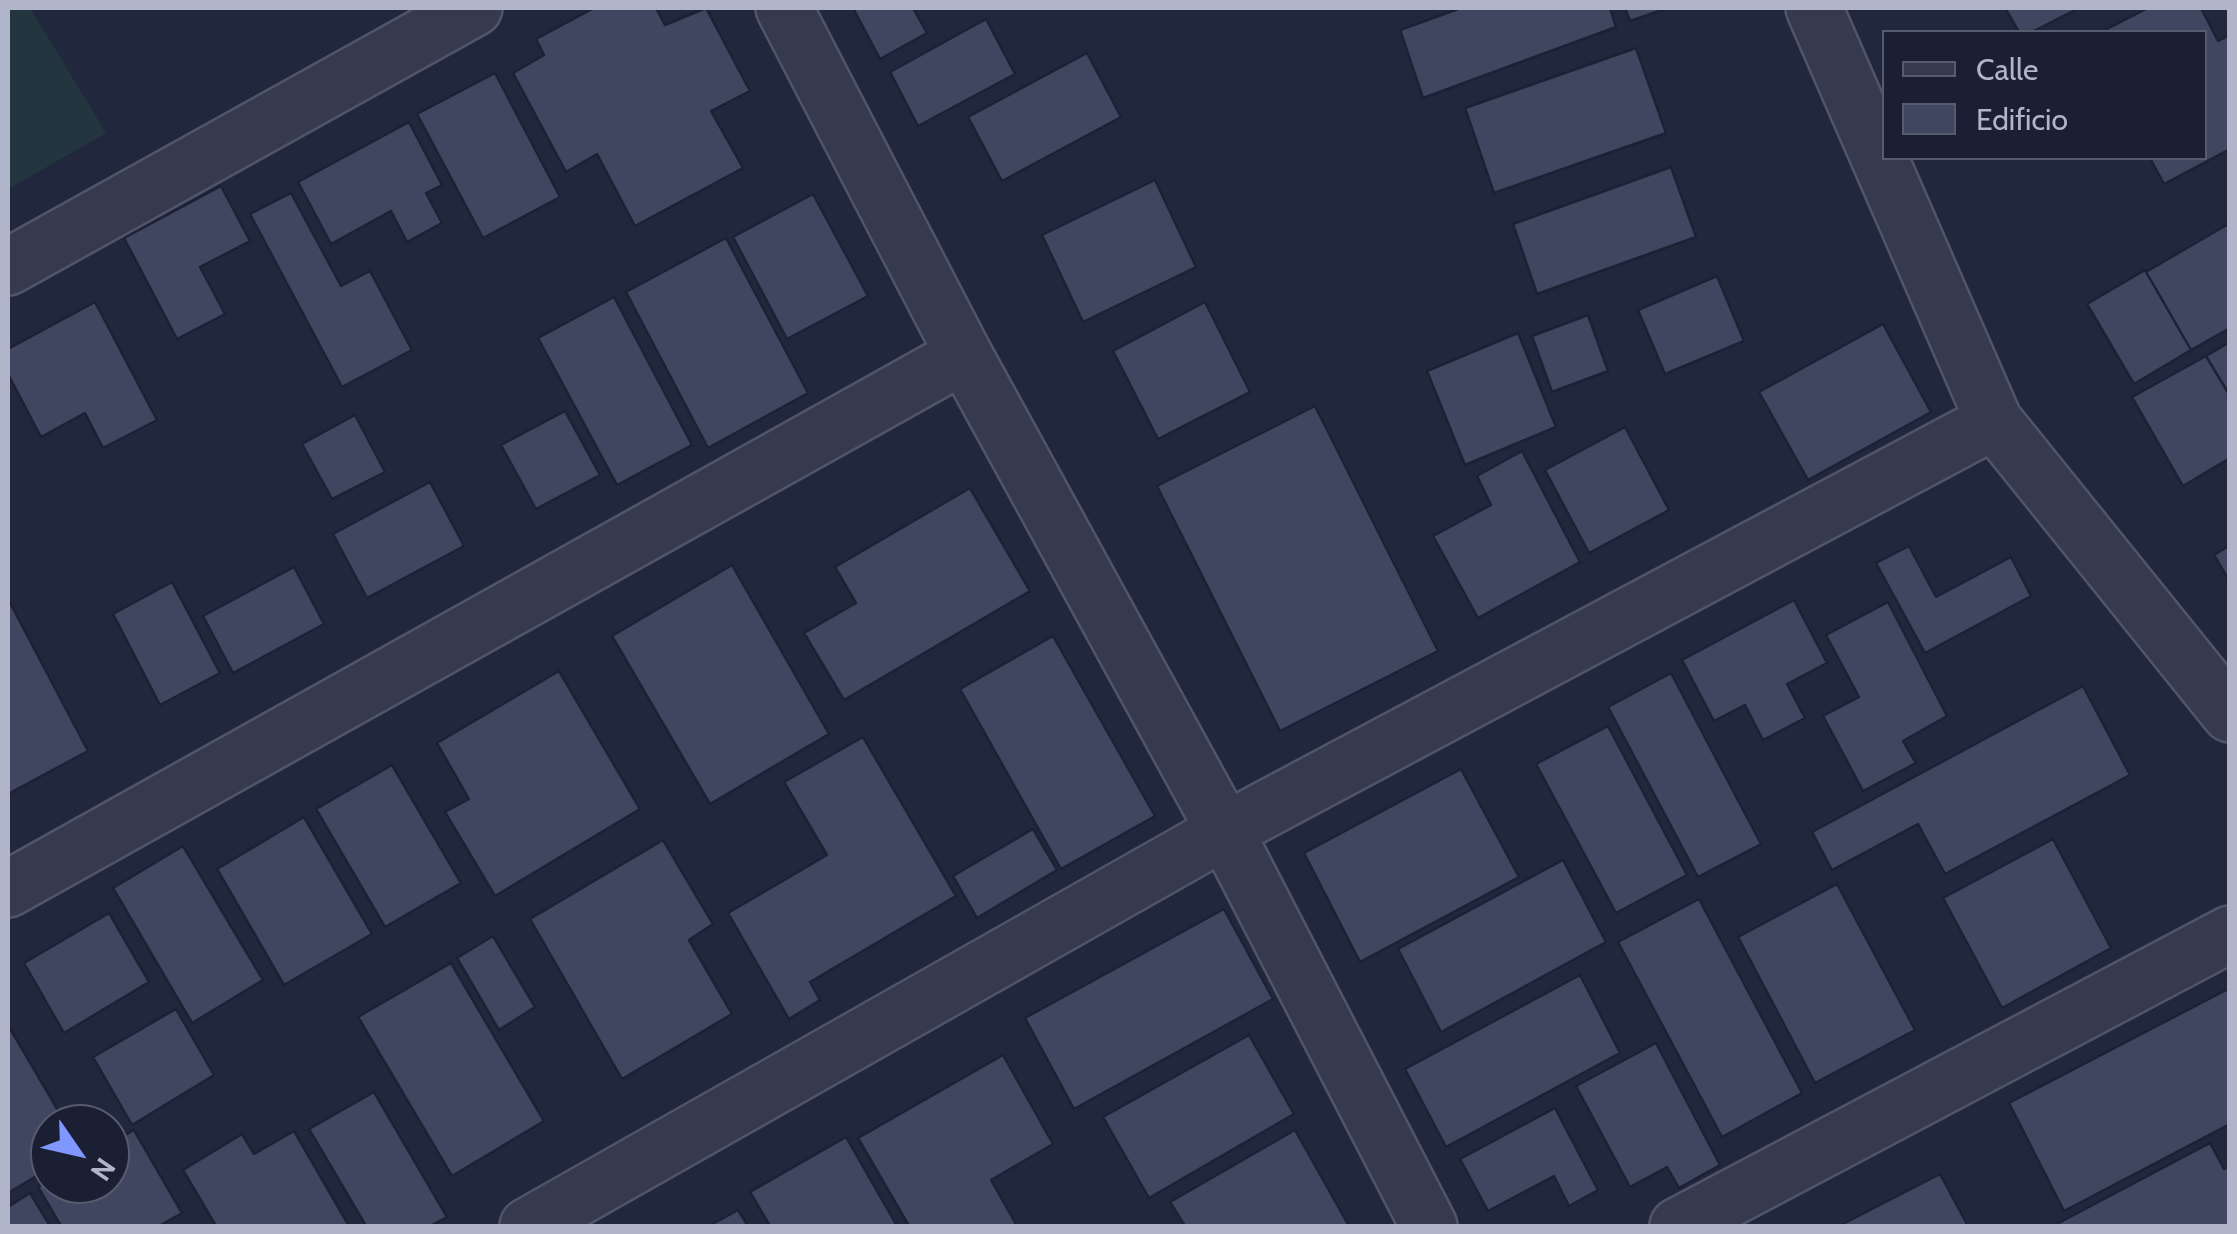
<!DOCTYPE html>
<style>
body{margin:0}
#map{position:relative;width:2237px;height:1234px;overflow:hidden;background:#21283e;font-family:Cabin,sans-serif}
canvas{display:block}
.frame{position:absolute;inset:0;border:10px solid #b1b5c9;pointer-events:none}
.legend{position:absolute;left:1882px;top:30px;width:325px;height:130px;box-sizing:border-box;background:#1b1f33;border:2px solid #575b6f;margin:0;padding:12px 18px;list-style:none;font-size:30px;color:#b1b5c9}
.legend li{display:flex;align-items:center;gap:20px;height:50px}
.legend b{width:50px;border:2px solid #575b6f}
.north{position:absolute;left:30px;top:1104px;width:100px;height:100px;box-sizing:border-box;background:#1b1f33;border:2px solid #575b6f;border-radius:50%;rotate:124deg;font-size:28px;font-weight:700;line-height:40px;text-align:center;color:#b1b5c9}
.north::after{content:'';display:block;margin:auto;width:35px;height:45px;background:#8097ff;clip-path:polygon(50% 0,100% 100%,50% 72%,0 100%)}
</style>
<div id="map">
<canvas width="2237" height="1234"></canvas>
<div class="frame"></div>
<ul class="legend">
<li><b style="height:12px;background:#353a4e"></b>Calle</li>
<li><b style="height:28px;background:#404660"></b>Edificio</li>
</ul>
<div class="north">N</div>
</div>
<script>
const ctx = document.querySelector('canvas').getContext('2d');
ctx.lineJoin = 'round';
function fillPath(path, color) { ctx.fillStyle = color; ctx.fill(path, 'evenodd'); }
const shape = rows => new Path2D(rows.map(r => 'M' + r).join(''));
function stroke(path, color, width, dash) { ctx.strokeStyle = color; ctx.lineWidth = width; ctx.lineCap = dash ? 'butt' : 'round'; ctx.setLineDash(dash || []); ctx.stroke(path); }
fillPath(shape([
 [8,8,30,8,106,133,8,189]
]), '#23363f');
const building = shape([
 [594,8,656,8,665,25,706,8,750,91,711,111,743,168,635,226,597,154,566,172,513,73,544,55,536,39,594,8],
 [853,8,913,8,927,33,880,59,853,8],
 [1461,8,1610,8,1616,27,1423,98,1400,30,1461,8],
 [1625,8,1668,8,1630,21,1625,8],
 [2005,8,2079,8,2032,32,2019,32,2005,8],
 [2148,8,2201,8,2218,41,2230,35,2230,149,2164,184,2150,158,2204,158,2204,32,2101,32,2148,8],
 [986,19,1015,74,918,126,890,72,986,19],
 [1636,48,1666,133,1494,193,1465,108,1636,48],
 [1087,53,1121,117,1002,181,968,117,1087,53],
 [495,73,560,197,483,238,417,114,495,73],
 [409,122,442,185,426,193,442,223,407,242,391,211,331,244,298,182,409,122],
 [1671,167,1696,237,1537,294,1513,224,1671,167],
 [1155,180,1196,267,1083,322,1042,235,1155,180],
 [221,186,250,241,200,267,225,314,177,339,124,238,221,186],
 [291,193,341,286,370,271,412,350,342,387,250,214,291,193],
 [813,194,868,296,787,339,733,237,813,194],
 [2230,223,2230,328,2191,350,2146,272,2230,223],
 [726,238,808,393,708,448,626,292,726,238],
 [2145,270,2191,350,2134,384,2087,304,2145,270],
 [1717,276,1744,341,1665,374,1638,310,1717,276],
 [614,297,692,445,617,485,538,338,614,297],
 [95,302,157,420,103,448,85,413,41,437,8,374,8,349,95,302],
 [1205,302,1250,392,1158,439,1113,351,1205,302],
 [1588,315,1608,371,1552,392,1532,336,1588,315],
 [1883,324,1931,412,1808,480,1759,392,1883,324],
 [1518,333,1556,427,1465,465,1427,371,1518,333],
 [2230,342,2230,396,2206,356,2230,342],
 [2206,356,2230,396,2230,458,2183,486,2132,397,2206,356],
 [1315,406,1438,651,1280,731,1157,486,1315,406],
 [565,411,600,475,536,509,501,445,565,411],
 [355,415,385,472,332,499,302,444,355,415],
 [1625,427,1669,510,1589,553,1545,470,1625,427],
 [1522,451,1580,562,1478,618,1433,536,1491,505,1477,476,1522,451],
 [430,482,464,546,367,598,333,534,430,482],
 [970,488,1030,591,844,700,804,633,856,603,835,567,970,488],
 [2230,545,2230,582,2214,555,2230,545],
 [1909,546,1936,597,2011,557,2031,596,1925,653,1876,563,1909,546],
 [732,565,829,734,710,804,612,636,732,565],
 [294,567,324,624,233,673,203,616,294,567],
 [172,582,220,673,160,705,113,614,172,582],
 [8,599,88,751,8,794,8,599],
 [1794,600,1827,663,1787,684,1805,718,1763,740,1745,705,1714,721,1682,660,1794,600],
 [1888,602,1947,716,1903,741,1916,763,1863,791,1823,716,1859,697,1826,635,1888,602],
 [1053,636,1155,816,1061,869,960,689,1053,636],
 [559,671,640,809,495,896,445,812,469,799,437,743,559,671],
 [1671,673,1761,844,1698,877,1608,707,1671,673],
 [2083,686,2130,775,1945,874,1918,824,1832,870,1812,832,2083,686],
 [1608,726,1687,875,1616,913,1536,764,1608,726],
 [863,737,956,896,810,982,820,1000,789,1019,728,913,827,855,784,782,863,737],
 [392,765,461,883,385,927,316,809,392,765],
 [1461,769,1519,877,1360,962,1304,853,1461,769],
 [304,817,372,934,284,985,217,869,304,817],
 [1033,829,1057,870,977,918,953,876,1033,829],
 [2053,839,2111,948,2002,1008,1943,898,2053,839],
 [663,840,713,924,689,940,732,1014,622,1079,530,919,663,840],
 [183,846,263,980,192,1023,113,888,183,846],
 [1563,860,1606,942,1441,1032,1398,949,1563,860],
 [1837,884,1915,1030,1815,1083,1738,937,1837,884],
 [1699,899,1802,1093,1722,1137,1618,942,1699,899],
 [1224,909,1273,999,1074,1109,1025,1018,1224,909],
 [109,913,149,982,64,1033,24,963,109,913],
 [493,936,535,1007,499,1030,457,958,493,936],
 [451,963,544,1121,452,1176,358,1017,451,963],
 [1580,975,1620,1053,1446,1147,1405,1069,1580,975],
 [2230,988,2230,1124,2064,1211,2009,1103,2230,988],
 [176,1009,214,1075,132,1125,93,1057,176,1009],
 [8,1025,66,1124,50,1124,50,1168,8,1193,8,1025],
 [1249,1035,1294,1114,1149,1198,1103,1117,1249,1035],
 [1656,1043,1720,1165,1679,1188,1667,1167,1630,1187,1576,1086,1656,1043],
 [1003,1055,1053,1144,991,1180,1017,1226,909,1226,858,1138,1003,1055],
 [374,1092,447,1217,430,1226,366,1226,309,1129,374,1092],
 [1555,1108,1598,1190,1569,1206,1554,1176,1488,1211,1460,1159,1555,1108],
 [134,1130,182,1213,159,1226,61,1226,38,1187,50,1180,50,1184,110,1184,110,1144,134,1130],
 [1295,1130,1349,1226,1185,1226,1170,1202,1295,1130],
 [294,1131,349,1226,216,1226,183,1170,242,1134,254,1154,294,1131],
 [846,1137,897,1226,770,1226,750,1192,846,1137],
 [2210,1143,2224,1169,2230,1166,2230,1226,2053,1226,2210,1143],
 [1940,1174,1968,1226,1839,1226,1940,1174],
 [30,1193,50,1226,8,1226,8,1207,30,1193],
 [738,1210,748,1226,709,1226,738,1210]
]);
fillPath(building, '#404660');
stroke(building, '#1c2135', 2.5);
const minor = shape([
 [784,8,964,355,1225,831,1429,1226],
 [1814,8,1994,421,2230,714],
 [8,267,474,8],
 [8,889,964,355],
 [528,1226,1225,831,1994,421],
 [1678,1226,2230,934]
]);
stroke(minor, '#505569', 60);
stroke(minor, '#353a4e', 55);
</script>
